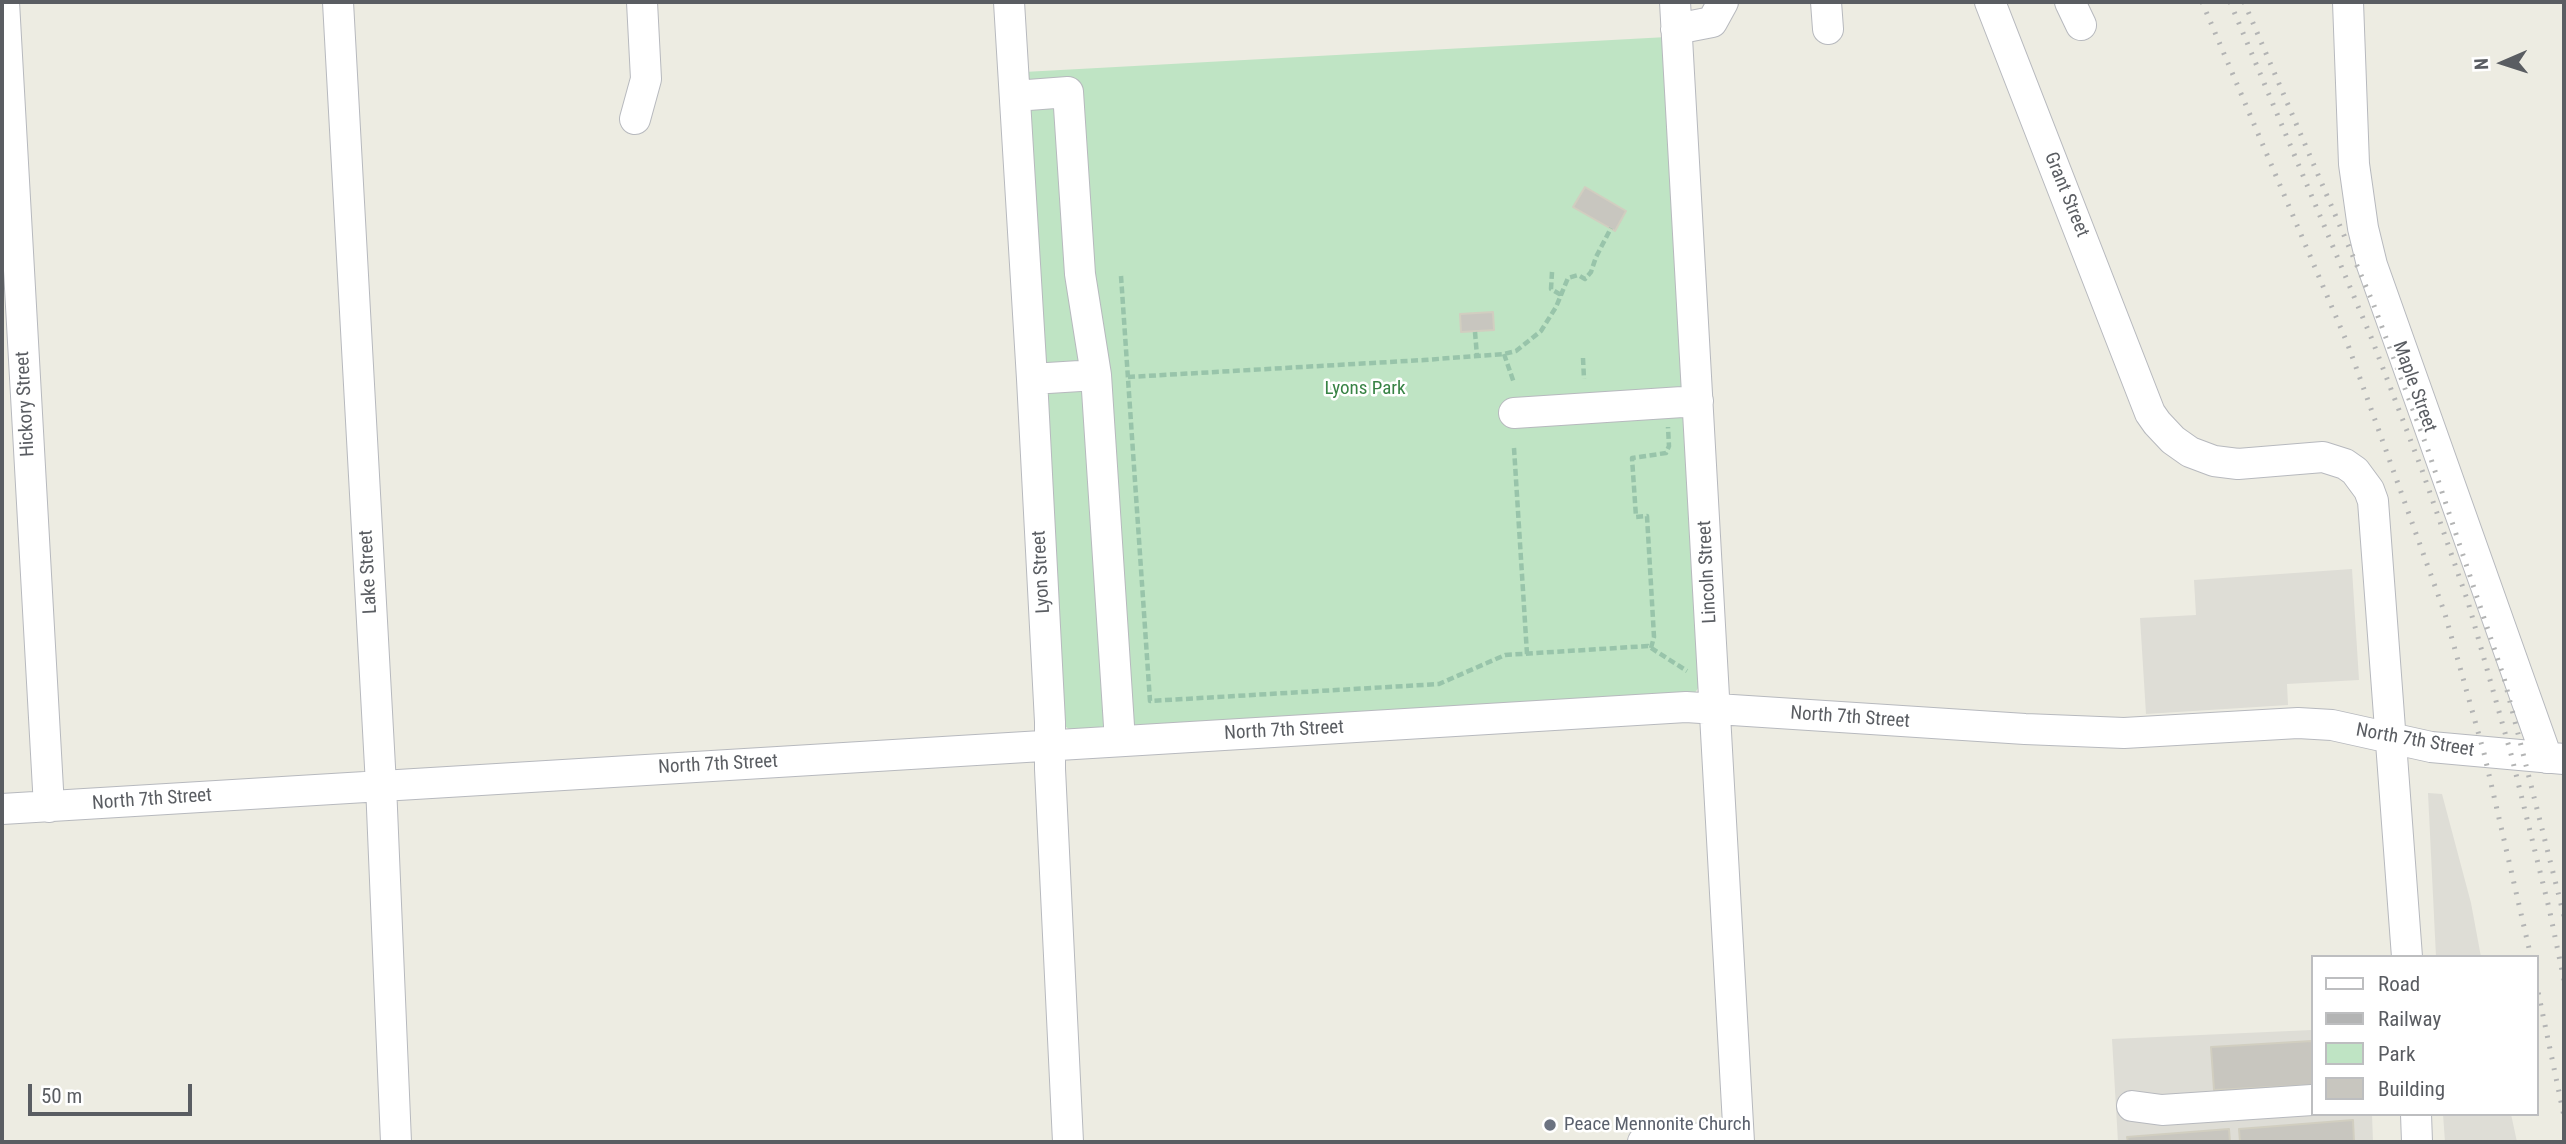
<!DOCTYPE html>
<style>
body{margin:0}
#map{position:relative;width:2566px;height:1144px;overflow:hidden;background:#edece2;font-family:"Roboto Condensed",sans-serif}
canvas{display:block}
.frame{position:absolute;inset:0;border:4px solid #5a5d62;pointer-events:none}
.legend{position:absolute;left:2311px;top:955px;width:228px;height:161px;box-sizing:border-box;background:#fff;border:2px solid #bdbec0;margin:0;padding:9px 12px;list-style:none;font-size:21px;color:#5a5d62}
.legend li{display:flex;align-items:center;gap:14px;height:35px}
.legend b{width:35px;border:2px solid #bdbec0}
.north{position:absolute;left:2468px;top:28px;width:70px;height:70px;-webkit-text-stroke:5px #fff;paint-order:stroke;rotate:267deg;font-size:19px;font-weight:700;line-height:28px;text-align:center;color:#5a5d62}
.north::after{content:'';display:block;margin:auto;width:24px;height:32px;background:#5a5d62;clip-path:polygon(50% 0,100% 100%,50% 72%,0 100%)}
.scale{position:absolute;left:28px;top:1084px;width:164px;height:32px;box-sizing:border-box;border:4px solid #5a5d62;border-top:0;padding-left:9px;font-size:21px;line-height:24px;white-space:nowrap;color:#5a5d62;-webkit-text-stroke:5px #fff;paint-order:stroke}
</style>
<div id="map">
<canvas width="2566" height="1144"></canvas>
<div class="frame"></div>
<ul class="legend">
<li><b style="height:9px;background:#fff"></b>Road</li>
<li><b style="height:9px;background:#b3b4b4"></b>Railway</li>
<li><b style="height:19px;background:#bfe4c4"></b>Park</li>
<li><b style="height:19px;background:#c8c6bf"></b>Building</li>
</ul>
<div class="north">N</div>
<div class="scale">50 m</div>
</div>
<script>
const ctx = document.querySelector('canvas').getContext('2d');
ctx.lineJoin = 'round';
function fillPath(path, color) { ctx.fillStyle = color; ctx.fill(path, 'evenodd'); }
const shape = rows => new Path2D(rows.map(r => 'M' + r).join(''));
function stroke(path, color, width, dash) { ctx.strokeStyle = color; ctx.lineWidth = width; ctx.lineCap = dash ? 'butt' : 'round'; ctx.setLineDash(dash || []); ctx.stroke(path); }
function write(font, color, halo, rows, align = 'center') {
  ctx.font = font + ' "Roboto Condensed",sans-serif'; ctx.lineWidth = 5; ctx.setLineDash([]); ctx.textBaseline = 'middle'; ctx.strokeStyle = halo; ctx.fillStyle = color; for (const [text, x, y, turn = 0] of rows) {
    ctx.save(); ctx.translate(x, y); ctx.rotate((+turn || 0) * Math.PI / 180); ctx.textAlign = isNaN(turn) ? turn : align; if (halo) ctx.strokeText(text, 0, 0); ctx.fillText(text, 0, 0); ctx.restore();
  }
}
fillPath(shape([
 [2352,569,2359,680,2287,684,2288,705,2146,714,2140,618,2196,615,2194,580],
 [2428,793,2442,794,2471,903,2481,957,2436,957],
 [2312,1030,2312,1114,2372,1114,2373,1142,2118,1142,2112,1039],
 [2443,1114,2511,1114,2517,1142,2445,1142]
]), '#deddd6');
fillPath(shape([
 [1667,37,1701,684,1694,694,1072,731,1066,727,1063,718,1024,72]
]), '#bfe4c4');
const building = shape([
 [1585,187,1626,211,1615,231,1573,207,1585,187],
 [1493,312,1494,330,1461,332,1460,314,1493,312],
 [2312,1041,2312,1085,2214,1090,2211,1047,2312,1041],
 [2353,1120,2354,1142,2240,1142,2239,1129,2353,1120],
 [2229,1129,2230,1142,2128,1142,2127,1137,2229,1129]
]);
fillPath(building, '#c8c6bf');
stroke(building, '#d1cec0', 2);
const minor = shape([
 [4,2,49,807],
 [338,2,381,785,396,1142],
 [1009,2,1032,379,1050,722,1050,769,1068,1142],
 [1675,2,1739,1142],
 [1826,2,1828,29],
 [1990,2,2150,413,2157,423,2173,440,2190,452,2214,461,2238,464,2323,457,2345,464,2355,471,2369,490,2373,501,2407,957],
 [2070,2,2081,25],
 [2348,2,2354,164,2363,228,2372,265,2547,758],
 [1676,29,1712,22,1723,2],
 [1015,96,1068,92,1080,274,1096,375,1120,741],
 [635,119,646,79,642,2],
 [1032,379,1096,375],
 [1514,413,1698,401],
 [2,809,1686,707,2025,729,2124,733,2298,723,2332,725,2431,747,2564,759],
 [2132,1106,2162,1110,2312,1100],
 [2416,1114,2417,1142],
 [1643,1142,1738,1136]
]);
stroke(minor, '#b7b9be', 32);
stroke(shape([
 [1552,272,1551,289,1561,295],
 [1121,276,1150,701,1439,684,1505,655,1648,646,1687,671],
 [1475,332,1477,356],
 [1504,354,1514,383],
 [1583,358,1584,379],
 [1128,377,1424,360,1504,354,1516,351,1541,331,1556,307,1568,278,1578,275,1585,279,1591,272,1596,257,1611,228],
 [1514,448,1527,654],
 [1651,648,1654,637,1647,516,1636,517,1632,458,1666,453,1669,446,1668,427]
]), '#98c4aa', 4.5, [7, 3.5]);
stroke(minor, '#fff', 30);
stroke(shape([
 [2202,2,2348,345,2445,614,2484,753,2531,957],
 [2230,2,2371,337,2422,470,2468,602,2511,754,2549,908,2564,980],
 [2244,2,2373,303,2428,450,2504,678,2564,916],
 [2536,982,2564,1116]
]), '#b3b4b4', 5, [2, 9]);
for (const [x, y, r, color] of [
 [1550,1125,7,"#6b7280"]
]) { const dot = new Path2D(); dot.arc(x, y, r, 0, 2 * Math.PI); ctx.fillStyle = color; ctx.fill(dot); stroke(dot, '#fff', 2.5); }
write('19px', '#5a5d62', '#fff', [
 ["Grant Street",2066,195,68],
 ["Maple Street",2414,387,70],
 ["Hickory Street",26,404,-93],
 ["Lake Street",369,572,-93],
 ["Lyon Street",1042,572,-93],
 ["Lincoln Street",1708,572,-93],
 ["North 7th Street",1850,718,4],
 ["North 7th Street",1284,731,-3],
 ["North 7th Street",2415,741,10],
 ["North 7th Street",718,765,-3],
 ["North 7th Street",152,800,-4]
]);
write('19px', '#388345', '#fff', [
 ["Lyons Park",1365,389]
]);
write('19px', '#5b616d', '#fff', [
 ["Peace Mennonite Church",1564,1125]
], 'left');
</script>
